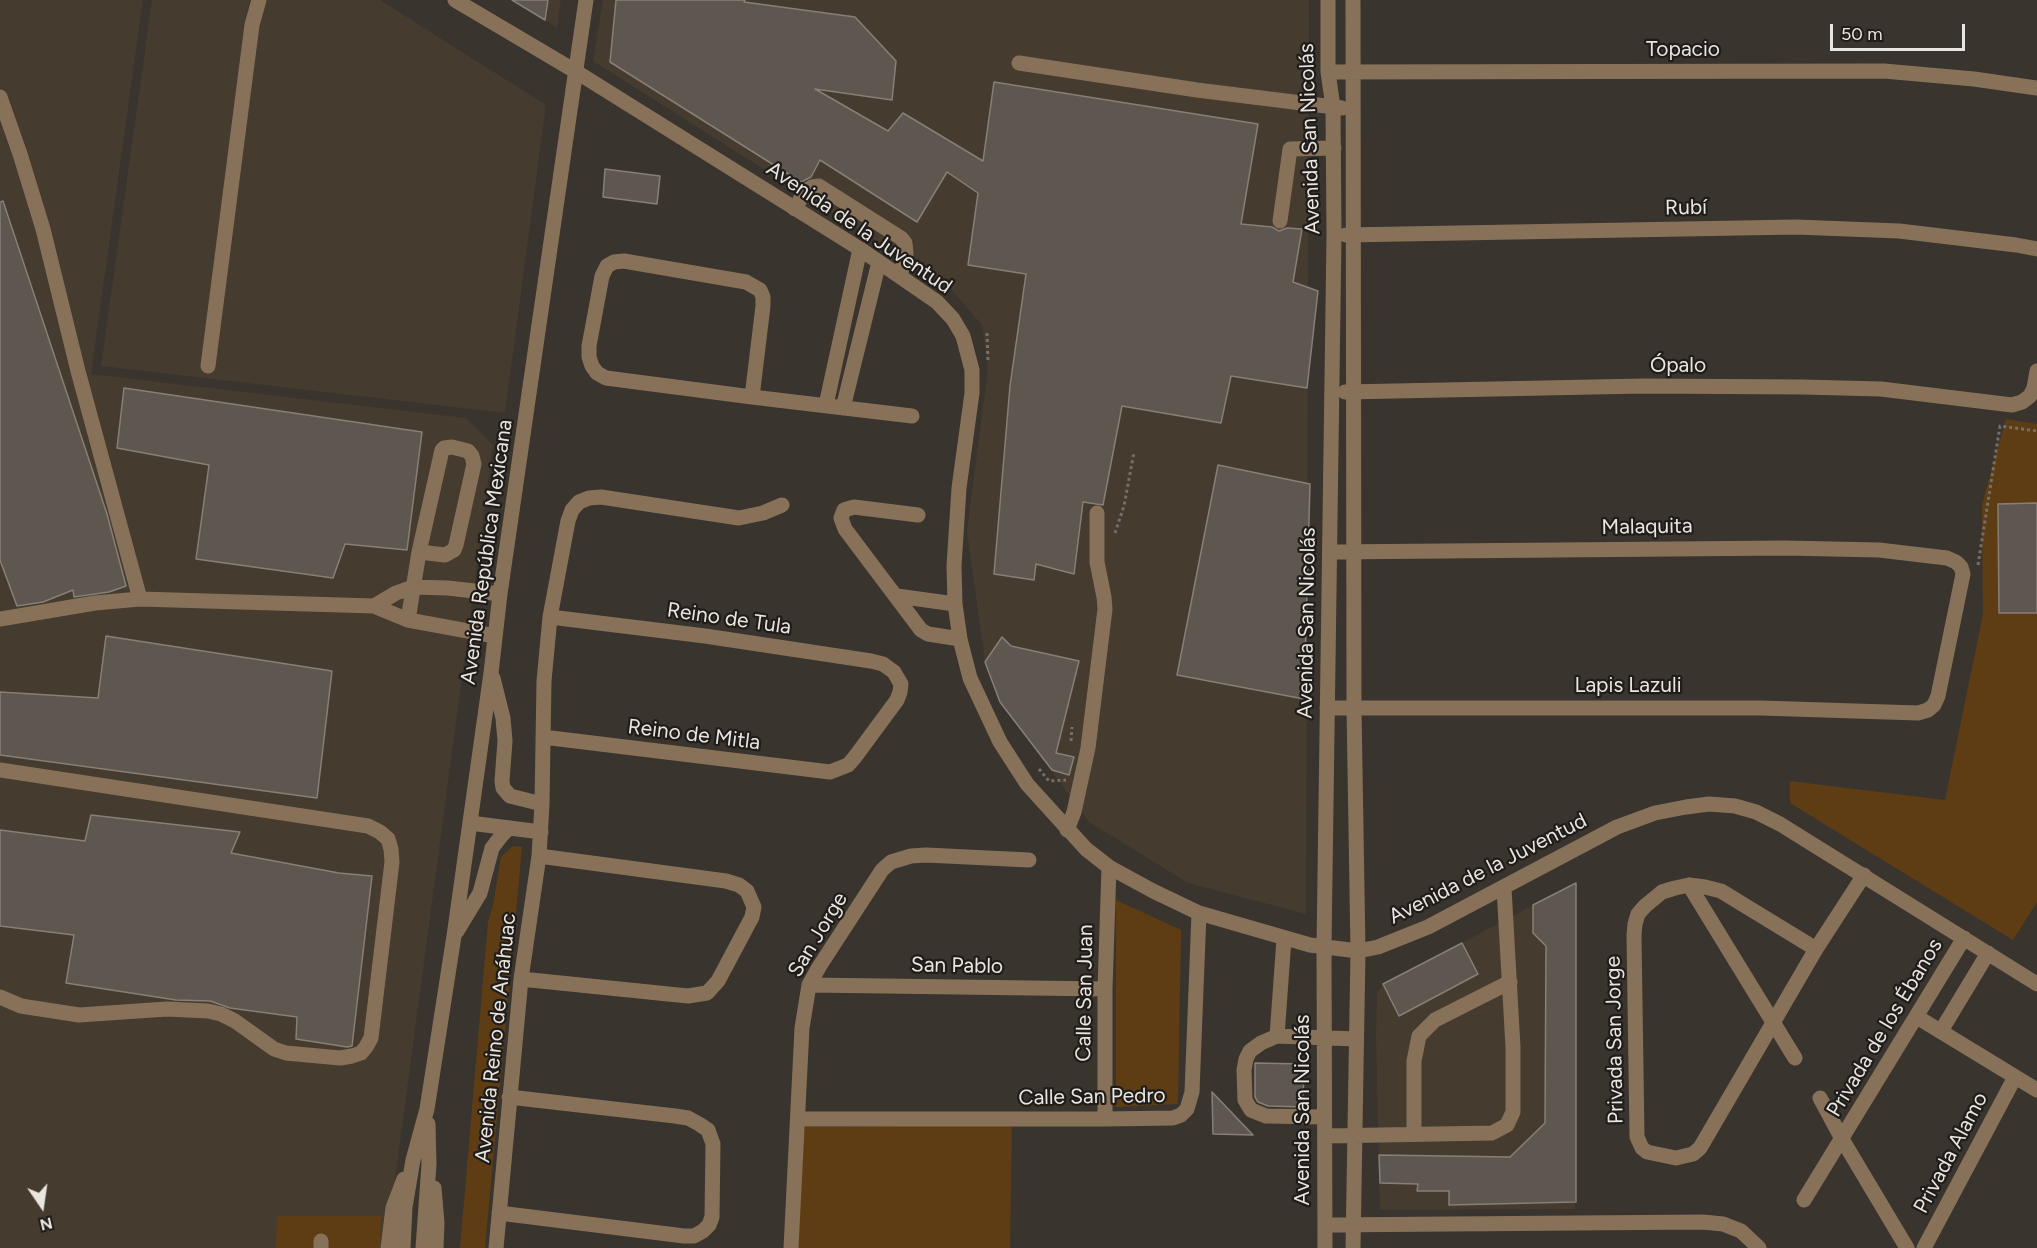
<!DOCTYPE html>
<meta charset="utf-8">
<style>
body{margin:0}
#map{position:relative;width:2037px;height:1248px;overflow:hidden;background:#3a342e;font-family:Figtree,sans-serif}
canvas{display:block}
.north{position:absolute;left:12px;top:1176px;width:60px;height:60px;-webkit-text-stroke:4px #1f1c19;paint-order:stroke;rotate:167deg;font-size:16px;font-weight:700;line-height:24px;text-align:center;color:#e9e5e1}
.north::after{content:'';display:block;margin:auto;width:21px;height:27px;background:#e9e5e1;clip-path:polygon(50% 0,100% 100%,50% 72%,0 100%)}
.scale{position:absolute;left:1830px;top:24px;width:135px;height:27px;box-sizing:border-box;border:3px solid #e9e5e1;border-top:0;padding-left:8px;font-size:18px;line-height:21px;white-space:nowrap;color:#e9e5e1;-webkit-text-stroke:4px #1f1c19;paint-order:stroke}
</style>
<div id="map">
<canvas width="2037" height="1248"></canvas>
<div class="north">N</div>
<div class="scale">50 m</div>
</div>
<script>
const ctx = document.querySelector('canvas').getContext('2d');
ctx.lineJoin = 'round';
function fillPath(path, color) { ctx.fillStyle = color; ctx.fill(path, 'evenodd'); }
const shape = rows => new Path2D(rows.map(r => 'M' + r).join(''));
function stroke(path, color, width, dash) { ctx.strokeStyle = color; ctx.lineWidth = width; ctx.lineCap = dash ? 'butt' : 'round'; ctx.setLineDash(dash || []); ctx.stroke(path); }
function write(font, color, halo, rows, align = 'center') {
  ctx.font = font + ' Figtree,sans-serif'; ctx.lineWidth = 4.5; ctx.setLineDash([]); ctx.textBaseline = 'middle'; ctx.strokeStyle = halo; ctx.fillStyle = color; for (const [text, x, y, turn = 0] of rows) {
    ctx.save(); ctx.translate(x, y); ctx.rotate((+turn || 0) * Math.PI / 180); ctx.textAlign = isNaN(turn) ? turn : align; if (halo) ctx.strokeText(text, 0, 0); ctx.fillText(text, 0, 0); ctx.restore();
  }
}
fillPath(shape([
 [0,0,143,0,91,374,466,418,493,445,386,1248,0,1248],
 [152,0,380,0,546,105,505,413,101,366],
 [512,0,561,0,557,28,545,20],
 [603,0,1309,0,1306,914,1188,883,1089,822,1000,702,985,662,967,531,988,368,982,325,948,286,593,61],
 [1576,883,1575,1209,1380,1210,1376,1037,1377,993,1383,984]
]), '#453b2f');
fillPath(shape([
 [2006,419,2037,424,2037,902,2013,940,1790,803,1790,781,1945,800,1983,614,1982,504],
 [513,846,522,847,485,1248,460,1248,488,922,493,905,501,857],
 [1116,900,1181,930,1178,1104,1116,1107],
 [1012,1125,1010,1248,797,1248,803,1127],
 [277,1216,381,1216,380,1248,276,1248]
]), '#5e3d14');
const building = shape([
 [512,0,548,0,545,20,512,0],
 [616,0,745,0,744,2,855,17,896,61,892,100,815,89,888,131,903,113,983,161,994,82,1258,124,1241,224,1272,227,1279,231,1287,228,1302,229,1293,282,1318,291,1307,388,1231,376,1221,423,1122,406,1103,505,1083,502,1074,574,1036,564,1034,580,994,574,1010,386,1026,274,968,265,978,193,947,172,917,222,820,160,811,177,801,182,610,62,616,0],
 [605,169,660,176,657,204,603,197,605,169],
 [3,201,107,514,126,586,109,592,74,597,73,590,43,602,17,606,0,560,0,202,3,201],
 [124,388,422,432,407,550,345,544,333,578,196,559,209,465,117,448,124,388],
 [1218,465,1310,484,1304,699,1177,675,1218,465],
 [2037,503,2037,613,1999,613,1998,504,2037,503],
 [106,636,332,671,317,798,0,755,0,692,98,698,106,636],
 [1002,637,1011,646,1079,661,1056,753,1074,757,1069,775,1052,770,1000,702,985,662,1002,637],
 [91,815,240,832,231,853,339,873,372,876,352,1046,347,1047,296,1039,297,1017,230,1008,210,1001,176,1000,66,983,74,935,0,926,0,830,85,841,91,815],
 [1576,883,1576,1202,1449,1205,1449,1191,1417,1191,1418,1184,1380,1183,1379,1155,1510,1157,1545,1123,1546,946,1533,933,1533,905,1576,883],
 [1462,943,1478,974,1399,1016,1383,984,1462,943],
 [1255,1063,1304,1064,1303,1107,1268,1106,1258,1102,1255,1097,1255,1063],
 [1212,1092,1253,1135,1213,1134,1212,1092]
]);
fillPath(building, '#5d5750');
stroke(building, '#877f78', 1.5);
stroke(shape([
 [987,333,988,361],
 [1115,533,1124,506,1134,452],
 [1978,565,2000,426,2037,431],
 [1071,741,1072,727],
 [1039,769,1049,781,1066,780]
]), '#746f69', 3, [3, 3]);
stroke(shape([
 [455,0,575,71,860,249,937,302,953,319,963,336,972,370,972,393,959,488,954,566,955,604,960,639,970,678,1000,742,1027,784,1086,849,1109,867,1153,891,1199,913,1310,945,1358,951,1378,947,1428,927,1617,827,1655,813,1686,807,1709,804,1735,806,1756,812,1780,824,2037,984],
 [1019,63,1197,90,1342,108],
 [1328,72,1884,71,1974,79,2037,88],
 [0,97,20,154,43,229,78,371,140,599],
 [795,209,805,191,812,187,819,186,901,238,905,243,906,254,900,276],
 [1280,221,1290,149,1334,148],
 [1346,235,1796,227,1899,231,2016,245,2037,249],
 [208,366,252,25,259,0],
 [1345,392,1643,386,1803,387,1881,389,2012,405,2022,402,2030,396,2034,388,2037,371],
 [752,397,763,306,763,297,760,290,746,282,624,261,614,262,607,266,602,276,589,346,589,357,592,366,597,373,606,378,752,397,912,416],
 [826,405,860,249],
 [843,408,879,262],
 [918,515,854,507,844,510,841,518,845,529,921,630,928,634,960,639],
 [897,596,955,604],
 [374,606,396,593,413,587,448,588,500,594],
 [0,619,95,603,140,599,374,606,408,620,495,636],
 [408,620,419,552,442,450,444,448,452,447,468,451,472,456,474,464,456,545,454,550,445,555,419,552],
 [493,678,503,718,505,741,502,781,503,788,510,796,542,804],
 [1327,708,1761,708,1918,713,1928,710,1934,705,1938,696,1963,574,1961,567,1956,562,1947,558,1879,550,1785,548,1330,552],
 [543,737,830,772,848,765,855,757,897,700,900,692,901,684,894,672,883,664,871,661,705,636,550,617],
 [0,770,368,826,380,832,388,839,391,849,392,862,371,1038,366,1047,361,1053,352,1056,340,1058,286,1053,274,1049,235,1021,221,1014,208,1011,167,1009,79,1015,21,1006,0,997],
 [470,823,541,832],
 [1067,830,1074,812,1088,748,1105,609,1104,597,1097,562,1097,513],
 [1689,885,1795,1058],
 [457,931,480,893,492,848,502,835,509,828],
 [1816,949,1721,891,1705,887,1689,885,1675,888,1662,892,1645,906,1638,914,1635,924,1634,935,1637,1137,1642,1148,1647,1152,1676,1158,1693,1154,1700,1148,1816,949,1864,875],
 [521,979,688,996,707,993,718,981,752,917,754,907,747,891,739,885,726,881,539,856],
 [809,985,1105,989],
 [1917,1017,2037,1090],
 [1941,1031,1988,953],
 [1277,1036,1284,939],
 [1820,1098,1842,1139,1907,1248],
 [1324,1117,1266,1116,1251,1110,1245,1100,1244,1070,1246,1059,1250,1051,1261,1043,1277,1036,1356,1039],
 [798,1119,1105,1119,1173,1118,1181,1115,1187,1109,1192,1092,1199,913],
 [1105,1119,1105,989,1109,867],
 [1414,1134,1414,1061,1419,1036,1435,1020,1510,982],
 [1325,1136,1492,1133,1507,1125,1513,1112,1513,1047,1504,888],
 [434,1188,437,1223,436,1248],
 [1804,1200,1964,938],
 [499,1213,684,1236,694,1236,703,1231,709,1225,712,1217,713,1144,708,1130,699,1124,688,1118,675,1116,509,1097],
 [1325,1225,1703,1222,1723,1224,1741,1231,1759,1248],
 [321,1248,321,1241],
 [388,1248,393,1208,404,1179],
 [403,1248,405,1207,413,1160,427,1109,454,936,491,673,500,594,586,0],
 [423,1248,429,1164,428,1124],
 [496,1248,521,979,539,856,542,804,544,681,550,617,568,521,572,510,579,502,589,498,601,497,739,518,763,513,782,505],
 [791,1248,802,1028,809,985,819,967,882,870,891,862,911,856,926,855,1029,860],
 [1325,1248,1324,947,1334,236,1333,107,1328,72,1328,0],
 [1353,1248,1358,951,1354,708,1353,0],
 [1924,1248,2015,1077]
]), '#887159', 15);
write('21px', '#e9e5e1', '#1f1c19', [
 ["Topacio",1683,50],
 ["Avenida San Nicolás",1310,139,-92],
 ["Rubí",1686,208,-1],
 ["Avenida de la Juventud",859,228,34],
 ["Ópalo",1678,366],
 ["Malaquita",1647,527,-1],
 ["Avenida República Mexicana",487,552,-82],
 ["Reino de Tula",729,619,8],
 ["Avenida San Nicolás",1307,623,-89],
 ["Lapis Lazuli",1628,686],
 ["Reino de Mitla",694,735,7],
 ["Avenida de la Juventud",1488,869,-27],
 ["San Jorge",818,935,-59],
 ["San Pablo",957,966,1],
 ["Calle San Juan",1085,993,-89],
 ["Privada de los Ébanos",1885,1028,-59],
 ["Avenida Reino de Anáhuac",496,1038,-84],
 ["Privada San Jorge",1615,1040,-91],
 ["Calle San Pedro",1092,1097,-1],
 ["Avenida San Nicolás",1303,1110,-90],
 ["Privada Alamo",1951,1153,-62]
]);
</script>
